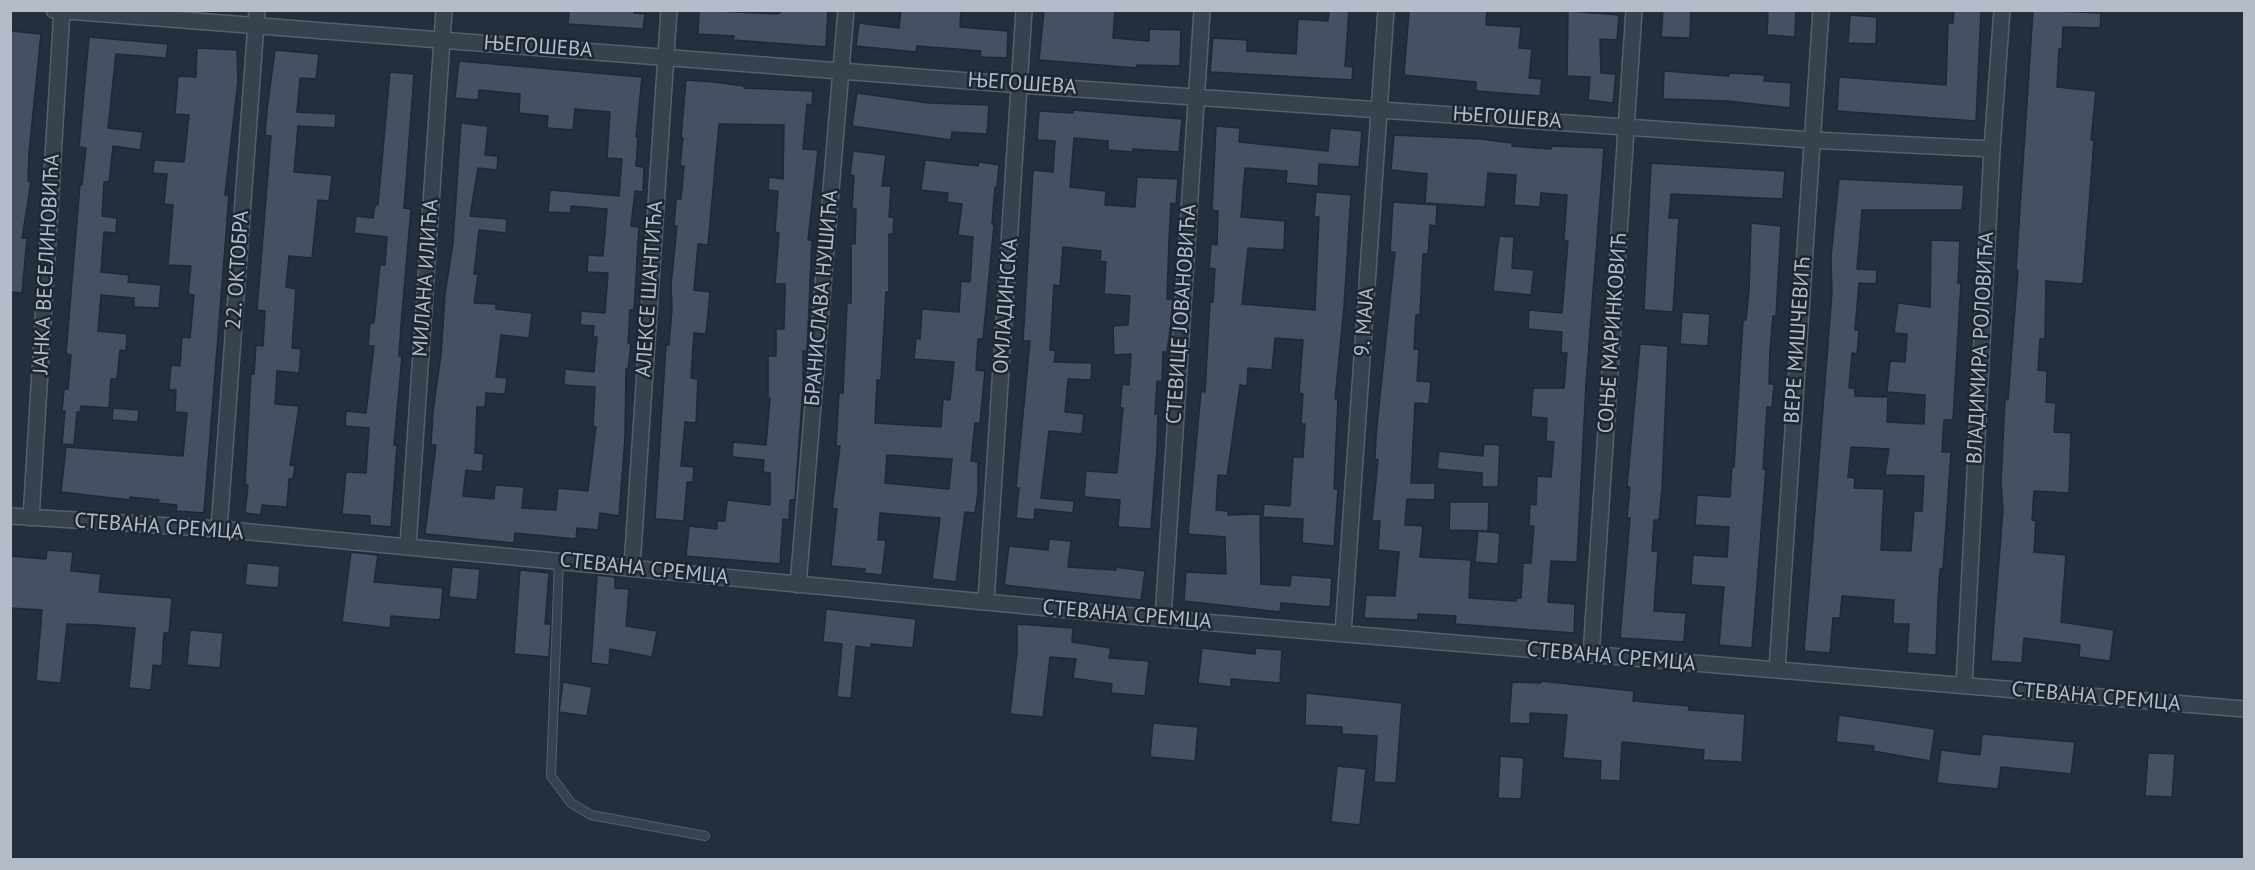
<!DOCTYPE html>
<meta charset="utf-8">
<style>
body{margin:0}
#map{position:relative;width:2255px;height:870px;overflow:hidden;background:#242f3e;font-family:"PT Sans",sans-serif}
canvas{display:block}
.frame{position:absolute;inset:0;border:12px solid #b4bcc9;pointer-events:none}
</style>
<div id="map">
<canvas width="2255" height="870"></canvas>
<div class="frame"></div>
</div>
<script>
const ctx = document.querySelector('canvas').getContext('2d');
ctx.lineJoin = 'round';
function fillPath(path, color) { ctx.fillStyle = color; ctx.fill(path, 'evenodd'); }
const shape = rows => new Path2D(rows.map(r => 'M' + r).join(''));
function stroke(path, color, width, dash) { ctx.strokeStyle = color; ctx.lineWidth = width; ctx.lineCap = dash ? 'butt' : 'round'; ctx.setLineDash(dash || []); ctx.stroke(path); }
function write(font, color, halo, rows, align = 'center') {
  ctx.font = font + ' "PT Sans",sans-serif'; ctx.lineWidth = 5; ctx.setLineDash([]); ctx.textBaseline = 'middle'; ctx.strokeStyle = halo; ctx.fillStyle = color; for (const [text, x, y, turn = 0] of rows) {
    ctx.save(); ctx.translate(x, y); ctx.rotate((+turn || 0) * Math.PI / 180); ctx.textAlign = isNaN(turn) ? turn : align; if (halo) ctx.strokeText(text, 0, 0); ctx.fillText(text, 0, 0); ctx.restore();
  }
}
const building = shape([
 [569,10,635,10,634,13,645,14,643,29,568,24,569,10],
 [699,10,777,14,784,10,828,10,826,47,733,40,734,36,698,34,699,10],
 [901,10,961,10,960,27,1008,31,1007,58,980,57,981,51,917,46,916,52,856,46,859,23,899,28,901,10],
 [1044,10,1115,10,1113,38,1149,41,1149,29,1181,30,1180,66,1137,65,1137,68,1039,60,1044,10],
 [1329,10,1349,10,1345,66,1353,67,1352,80,1210,72,1213,38,1247,40,1247,51,1296,54,1298,19,1328,21,1329,10],
 [1409,10,1487,10,1486,25,1521,27,1519,48,1532,49,1529,78,1542,79,1540,96,1476,91,1476,82,1404,75,1409,10],
 [1663,10,1691,10,1690,38,1661,37,1663,10],
 [1768,10,1796,10,1795,37,1767,35,1768,10],
 [1954,10,1981,10,1976,121,1837,111,1839,77,1946,85,1948,23,1953,23,1954,10],
 [2033,10,2101,13,2100,28,2063,27,2062,49,2059,49,2057,87,2096,91,2091,140,2094,140,2083,284,2046,281,2045,339,2040,339,2038,370,2047,371,2046,402,2056,403,2054,432,2071,433,2069,493,2034,491,2032,520,2036,521,2034,552,2066,555,2061,622,2114,630,2110,661,2079,657,2080,645,2024,638,2022,663,1991,661,2003,510,2001,482,2005,399,2008,400,2018,270,2016,270,2033,10],
 [1568,11,1619,15,1617,40,1600,39,1601,73,1616,74,1613,103,1588,100,1590,77,1567,76,1568,11],
 [1850,15,1877,17,1876,44,1848,43,1850,15],
 [10,31,41,34,29,153,28,181,31,182,22,238,27,238,22,293,10,292,10,31],
 [89,37,168,44,166,58,116,54,108,128,143,132,140,150,113,146,109,182,104,182,102,216,117,218,116,233,104,232,101,272,129,275,128,282,161,285,159,308,134,307,134,298,101,295,98,331,127,334,126,351,120,350,117,379,111,379,109,408,81,406,80,412,77,412,74,445,62,444,65,411,62,411,64,389,68,389,71,355,66,354,80,184,82,185,86,148,79,147,89,37],
 [197,48,237,50,238,80,225,195,229,196,204,513,176,511,177,505,158,503,159,500,130,497,130,500,61,492,66,447,183,456,187,413,175,412,176,390,169,390,171,365,180,366,182,337,190,338,194,295,188,294,191,266,168,265,173,205,164,204,167,174,153,173,154,160,184,162,189,115,175,114,178,76,196,77,197,48],
 [275,50,319,54,316,79,300,78,297,112,336,114,335,128,298,126,294,172,332,175,329,201,318,200,312,258,289,256,286,287,296,289,292,348,301,349,299,373,277,371,275,404,299,406,290,465,295,466,293,479,289,479,287,507,262,505,261,515,245,513,248,485,245,485,251,374,254,374,256,345,263,346,265,311,257,310,271,136,265,135,267,110,275,50],
 [459,61,642,77,636,137,638,137,636,166,644,167,643,192,635,191,631,226,639,227,634,310,630,310,628,343,631,344,628,369,626,369,625,438,619,516,600,513,598,530,577,528,576,539,515,533,514,543,425,534,436,445,431,445,433,411,441,355,445,294,453,243,461,123,488,126,485,155,498,156,497,170,478,168,470,216,507,219,506,233,479,230,474,274,478,274,474,303,496,304,496,309,532,313,529,338,501,335,496,377,507,378,505,394,486,393,485,407,477,407,475,453,484,454,482,472,466,470,463,496,494,499,495,485,524,487,522,508,556,510,558,488,588,491,596,427,593,427,595,387,564,385,565,369,594,372,597,337,593,337,594,326,580,325,581,311,605,313,608,273,587,272,588,255,603,256,607,209,571,206,571,213,548,212,550,190,619,196,622,159,607,158,610,112,575,109,573,130,547,128,548,116,519,113,520,94,479,90,478,100,455,98,459,61],
 [1664,71,1729,76,1729,73,1765,75,1764,81,1791,83,1790,108,1728,101,1663,99,1664,71],
 [390,72,414,74,404,208,411,209,401,325,399,356,402,356,394,445,397,445,391,527,370,525,370,516,342,514,346,472,366,473,369,428,345,426,346,411,366,413,374,346,368,346,370,323,374,323,380,265,385,265,387,237,354,233,356,216,373,218,375,205,378,205,390,72],
 [686,80,714,82,744,86,744,88,813,91,812,105,807,104,803,149,818,150,808,240,812,240,807,351,803,351,803,387,795,500,790,500,789,520,783,519,780,564,686,556,689,526,717,529,717,521,725,521,727,500,770,505,770,473,763,472,764,460,732,457,733,442,766,445,770,398,768,398,768,356,776,356,776,329,784,329,785,294,785,284,775,284,779,233,775,232,778,191,768,190,769,177,783,179,784,125,719,124,708,245,698,244,694,290,710,292,706,334,694,333,691,378,698,379,696,423,685,422,681,466,694,467,693,482,687,482,684,521,655,519,666,345,669,345,672,309,671,285,677,226,674,226,676,199,681,199,684,166,680,166,683,138,681,138,686,80],
 [857,93,929,103,989,105,987,134,952,132,951,140,852,126,857,93],
 [1073,110,1182,119,1179,152,1133,149,1133,152,1108,150,1108,141,1074,138,1070,187,1106,191,1105,205,1135,207,1137,177,1178,179,1176,204,1171,203,1169,239,1167,299,1173,299,1171,323,1167,352,1163,352,1162,382,1157,381,1155,414,1158,414,1157,448,1151,529,1118,527,1120,500,1084,497,1086,471,1117,473,1123,408,1120,408,1122,384,1129,385,1131,354,1114,355,1113,326,1128,325,1130,296,1104,294,1106,262,1100,261,1101,251,1063,247,1060,286,1054,285,1050,350,1056,351,1054,362,1092,363,1091,380,1068,379,1065,412,1084,414,1082,434,1049,431,1041,498,1074,501,1073,513,1035,509,1034,520,1016,518,1019,488,1016,488,1030,341,1023,341,1033,170,1053,172,1055,141,1037,140,1039,111,1073,113,1073,110],
 [1216,126,1240,128,1239,142,1328,151,1330,128,1362,131,1359,167,1319,164,1318,186,1286,183,1287,171,1245,168,1241,217,1285,221,1284,250,1248,248,1242,304,1315,310,1319,217,1314,217,1316,192,1351,195,1344,307,1335,399,1338,399,1334,489,1338,489,1334,546,1302,543,1303,519,1263,517,1264,504,1290,506,1293,457,1303,457,1305,424,1301,424,1303,394,1299,393,1303,340,1275,338,1272,370,1248,368,1247,386,1240,385,1227,476,1218,475,1216,510,1228,511,1228,515,1260,514,1261,584,1290,586,1291,575,1332,578,1330,607,1281,603,1280,612,1184,601,1186,572,1226,574,1225,537,1188,534,1201,391,1205,392,1210,302,1213,302,1215,269,1209,268,1211,244,1217,245,1218,211,1212,210,1216,126],
 [1394,135,1481,139,1512,143,1512,146,1551,149,1551,146,1604,148,1586,384,1577,562,1551,561,1548,602,1575,604,1574,633,1455,624,1456,616,1418,614,1418,620,1364,618,1366,595,1395,596,1399,552,1378,550,1380,521,1372,521,1378,460,1375,459,1376,435,1395,252,1390,252,1393,202,1437,205,1436,226,1430,225,1428,254,1423,254,1420,315,1416,315,1414,349,1419,349,1417,381,1431,382,1429,404,1415,403,1411,483,1435,483,1435,500,1407,499,1405,525,1423,526,1420,557,1471,560,1469,598,1516,601,1516,598,1521,598,1523,563,1531,563,1534,526,1529,526,1530,504,1536,505,1537,476,1551,477,1554,442,1546,441,1547,418,1531,417,1533,388,1564,388,1567,353,1561,353,1562,332,1528,329,1529,310,1562,313,1568,241,1564,241,1567,195,1541,193,1540,207,1514,205,1516,175,1488,173,1485,207,1425,203,1427,174,1391,170,1394,135],
 [853,151,886,155,882,186,891,186,889,217,894,217,893,234,889,234,889,292,886,292,881,380,877,380,875,423,941,427,943,399,950,400,954,362,914,359,916,338,920,339,922,309,959,312,961,281,970,282,973,237,958,235,962,204,947,202,948,193,921,190,925,160,978,166,979,162,999,165,997,187,995,187,992,224,994,225,983,339,978,339,976,370,985,371,980,423,975,423,971,461,978,462,978,493,975,513,965,512,956,582,932,579,940,518,880,513,878,540,886,540,882,575,864,573,865,569,831,566,837,509,832,508,840,446,836,446,839,393,843,393,847,303,851,303,851,244,855,244,856,209,852,209,854,176,850,175,853,151],
 [887,455,952,459,949,489,885,483,887,455],
 [1651,163,1785,171,1783,199,1671,194,1669,218,1679,218,1673,312,1644,310,1651,163],
 [1839,179,1964,185,1962,210,1862,210,1857,269,1877,270,1876,284,1859,283,1855,330,1859,330,1857,354,1852,353,1849,388,1855,388,1855,396,1888,397,1887,422,1924,424,1925,395,1887,392,1890,361,1905,362,1907,334,1894,333,1898,303,1930,307,1931,240,1960,241,1958,283,1961,283,1953,420,1944,420,1942,452,1951,452,1943,569,1940,569,1938,601,1936,655,1907,653,1909,624,1893,624,1894,600,1842,596,1840,618,1833,618,1830,653,1804,651,1832,292,1831,256,1839,179],
 [1851,447,1889,449,1885,475,1924,476,1922,511,1914,511,1911,551,1881,550,1884,489,1854,488,1855,478,1848,477,1851,447],
 [1751,223,1781,226,1776,316,1773,316,1770,351,1769,384,1774,384,1772,407,1767,407,1763,469,1766,469,1752,648,1719,645,1724,587,1691,585,1693,555,1727,557,1729,527,1695,525,1697,495,1730,497,1732,467,1734,467,1743,320,1746,320,1749,291,1751,223],
 [1499,236,1514,237,1512,268,1534,270,1531,295,1493,291,1499,236],
 [1682,312,1710,314,1708,346,1680,344,1682,312],
 [1640,344,1668,346,1662,489,1659,520,1654,520,1652,551,1658,551,1654,611,1686,613,1684,642,1620,638,1630,518,1627,518,1630,487,1627,487,1640,344],
 [113,408,139,410,138,422,112,420,113,408],
 [1484,444,1500,445,1498,487,1482,487,1482,473,1437,469,1439,451,1483,456,1484,444],
 [1450,502,1489,502,1488,531,1449,530,1450,502],
 [1478,531,1500,533,1498,564,1475,562,1478,531],
 [1049,539,1071,541,1068,567,1116,570,1116,567,1145,571,1141,600,1004,585,1009,546,1048,550,1049,539],
 [47,550,73,552,71,571,101,574,99,592,172,598,169,633,164,633,162,666,153,665,151,690,129,688,135,628,96,625,67,624,61,683,36,681,42,610,10,608,10,556,46,559,47,550],
 [351,552,378,555,374,582,443,588,440,620,391,616,390,628,342,622,351,552],
 [247,563,280,566,278,588,245,585,247,563],
 [452,567,480,569,477,600,449,597,452,567],
 [520,570,549,573,545,624,551,624,549,657,514,654,520,570],
 [597,575,615,577,615,588,629,589,626,626,657,631,652,657,610,649,609,665,591,663,597,575],
 [826,609,916,619,913,648,871,644,871,648,856,646,851,698,837,697,842,644,823,642,826,609],
 [1017,624,1073,628,1072,642,1111,648,1109,658,1149,661,1145,696,1111,693,1112,684,1073,678,1076,659,1050,657,1043,717,1010,714,1017,653,1017,624],
 [190,630,223,633,220,668,187,665,190,630],
 [1202,648,1255,654,1255,648,1282,650,1280,683,1231,679,1231,687,1198,683,1202,648],
 [1541,681,1634,691,1633,701,1689,706,1689,710,1745,714,1742,762,1703,760,1704,750,1622,742,1620,781,1600,780,1601,761,1563,758,1567,715,1530,713,1530,724,1509,723,1512,682,1541,683,1541,681],
 [563,682,592,687,587,716,559,712,563,682],
 [1306,693,1402,703,1396,783,1374,782,1377,736,1342,734,1342,727,1305,725,1306,693],
 [1839,715,1935,729,1930,761,1873,751,1874,746,1836,742,1839,715],
 [1153,723,1198,727,1195,761,1150,757,1153,723],
 [1982,734,2075,742,2071,774,2001,767,1998,789,1937,783,1941,750,1980,755,1982,734],
 [2148,753,2175,754,2172,797,2145,796,2148,753],
 [1500,756,1524,758,1521,799,1498,798,1500,756],
 [1337,766,1366,769,1360,825,1331,822,1337,766]
]);
fillPath(building, '#455162');
stroke(building, '#1f2835', 1.5);
const service = shape([
 [559,561,551,776,571,803,591,815,705,836]
]);
const minor = shape([
 [54,10,1021,85,1812,140,1992,149],
 [10,516,219,529,1143,617,2244,709],
 [31,518,62,10],
 [219,529,257,10],
 [408,546,444,10],
 [632,567,669,10],
 [798,585,846,10],
 [986,601,1024,10],
 [1163,618,1202,10],
 [1343,633,1386,10],
 [1591,655,1634,10],
 [1777,670,1821,10],
 [1964,686,1992,149,2002,10]
]);
stroke(service, '#565f6c', 10);
stroke(minor, '#565f6c', 18);
stroke(service, '#38414e', 8);
stroke(minor, '#38414e', 15);
write('21px', '#b4bcc9', '#1d2633', [
 ["ЊЕГОШЕВА",538,47,4],
 ["ЊЕГОШЕВА",1022,84,4],
 ["ЊЕГОШЕВА",1507,118,4],
 ["ЈАНКА ВЕСЕЛИНОВИЋА",47,264,-87],
 ["22. ОКТОБРА",238,270,-86],
 ["МИЛАНА ИЛИЋА",426,278,-86],
 ["АЛЕКСЕ ШАНТИЋА",650,289,-86],
 ["БРАНИСЛАВА НУШИЋА",822,298,-85],
 ["ОМЛАДИНСКА",1006,306,-86],
 ["СТЕВИЦЕ ЈОВАНОВИЋА",1182,314,-86],
 ["9. МАЈА",1365,322,-86],
 ["СОЊЕ МАРИНКОВИЋ",1613,333,-86],
 ["ВЕРЕ МИШЧЕВИЋ",1798,340,-86],
 ["ВЛАДИМИРА РОЛОВИЋА",1981,348,-87],
 ["СТЕВАНА СРЕМЦА",159,527,4],
 ["СТЕВАНА СРЕМЦА",644,569,6],
 ["СТЕВАНА СРЕМЦА",1127,615,5],
 ["СТЕВАНА СРЕМЦА",1611,657,5],
 ["СТЕВАНА СРЕМЦА",2096,697,5]
]);
</script>
